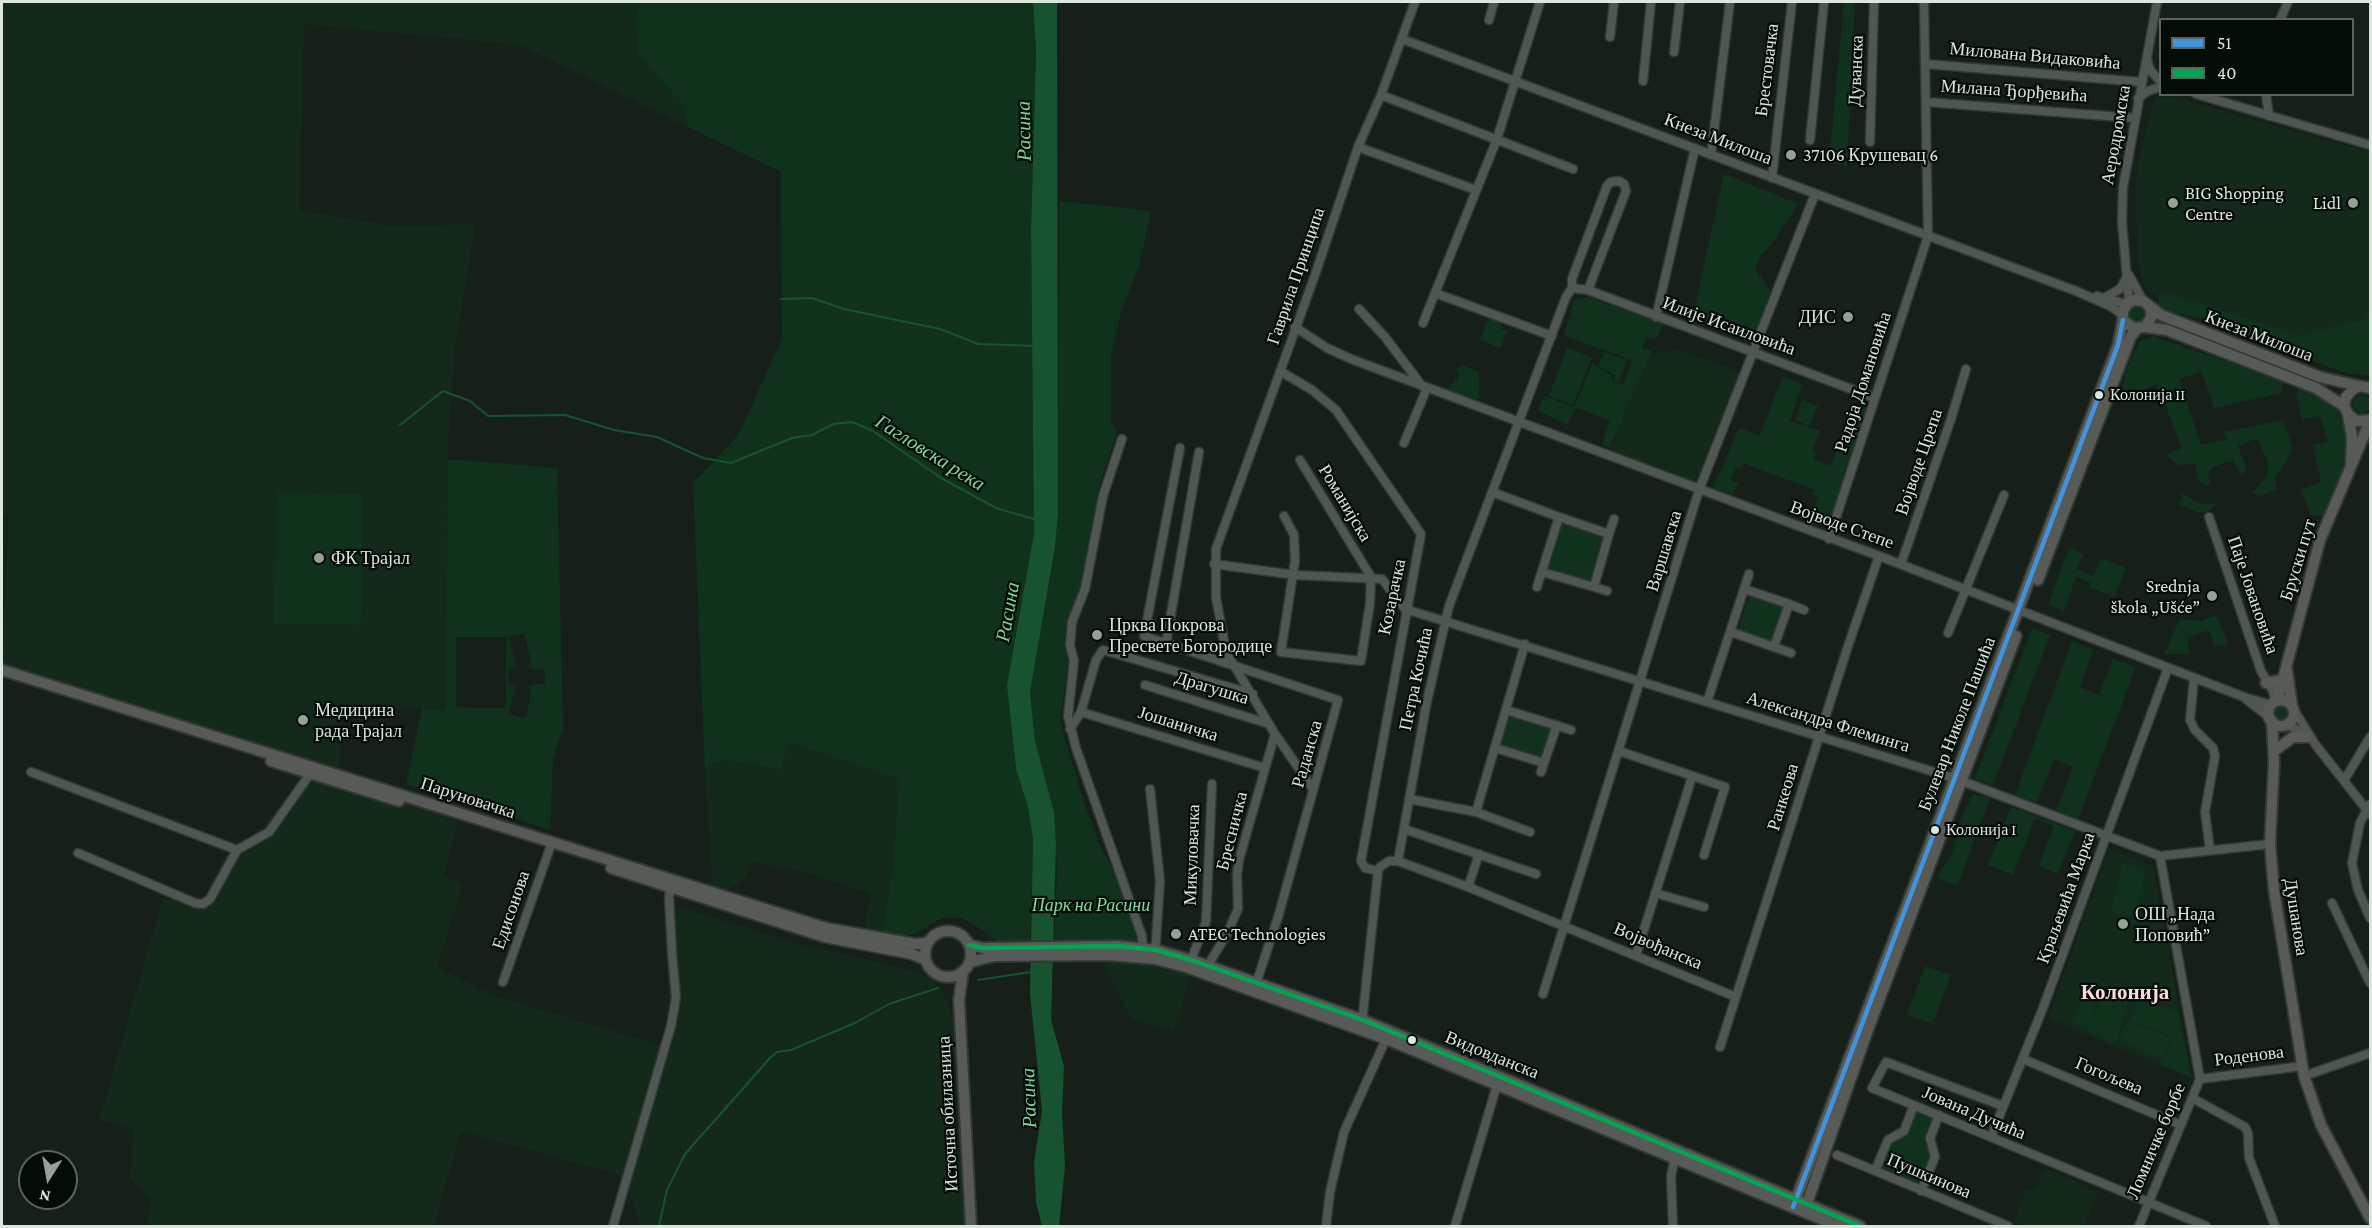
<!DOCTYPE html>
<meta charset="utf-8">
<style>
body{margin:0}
#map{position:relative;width:2372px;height:1228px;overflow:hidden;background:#162019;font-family:"Crimson Pro",serif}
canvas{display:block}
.frame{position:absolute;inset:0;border:3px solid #dbe6dd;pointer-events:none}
.legend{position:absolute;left:2159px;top:18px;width:195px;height:78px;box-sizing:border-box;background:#050b06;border:2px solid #5b635c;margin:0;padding:8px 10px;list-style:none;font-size:18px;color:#dbe6dd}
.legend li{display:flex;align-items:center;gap:12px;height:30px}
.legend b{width:30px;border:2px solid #5b635c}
.north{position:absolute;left:18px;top:1150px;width:60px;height:60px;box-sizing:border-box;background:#050b06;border:2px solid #5b635c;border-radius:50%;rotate:191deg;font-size:16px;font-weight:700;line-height:24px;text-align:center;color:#dbe6dd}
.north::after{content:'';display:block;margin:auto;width:21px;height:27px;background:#96a198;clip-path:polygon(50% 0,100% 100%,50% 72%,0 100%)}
</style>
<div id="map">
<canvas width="2372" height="1228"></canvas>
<div class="frame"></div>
<ul class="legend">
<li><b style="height:8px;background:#4094de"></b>51</li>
<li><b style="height:8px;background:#00a651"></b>40</li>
</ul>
<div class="north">N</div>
</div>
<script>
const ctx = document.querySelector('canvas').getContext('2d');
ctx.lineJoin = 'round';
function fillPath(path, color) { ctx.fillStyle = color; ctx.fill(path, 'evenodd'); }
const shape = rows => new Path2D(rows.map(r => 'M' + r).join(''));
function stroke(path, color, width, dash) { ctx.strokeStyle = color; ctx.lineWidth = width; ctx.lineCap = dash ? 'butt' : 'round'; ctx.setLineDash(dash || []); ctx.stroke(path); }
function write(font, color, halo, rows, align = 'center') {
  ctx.font = font + ' "Crimson Pro",serif'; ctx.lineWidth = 4.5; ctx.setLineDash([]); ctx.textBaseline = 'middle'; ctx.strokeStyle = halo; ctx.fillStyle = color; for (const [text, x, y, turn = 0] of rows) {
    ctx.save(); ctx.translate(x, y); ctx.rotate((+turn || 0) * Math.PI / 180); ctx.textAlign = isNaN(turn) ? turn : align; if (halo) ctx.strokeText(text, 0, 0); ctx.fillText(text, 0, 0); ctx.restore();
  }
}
fillPath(shape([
 [2,2,639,2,636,17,637,52,684,106,688,127,520,45,304,24,299,210,392,226,475,224,455,349,447,459,446,710,343,707,339,772,2,670,9,514,2,514],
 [2155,97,2171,97,2370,152,2370,308,2364,319,2298,335,2165,292,2159,297,2147,290,2140,275,2137,253,2136,186,2137,166],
 [1677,349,1740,372,1697,483,1611,450,1648,355],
 [788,743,901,779,892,874,882,934,864,930,871,894,815,875,753,861,743,881,721,894,713,891,705,771,712,763,723,761,742,762,780,770],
 [306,772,459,819,443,876,463,884,437,967,492,995,663,1046,669,1003,664,902,788,941,918,972,935,982,947,1000,953,1018,953,1083,965,1226,640,1226,624,1176,461,1131,434,1226,148,1226,150,1199,130,1179,134,1130,99,1120,163,898,201,902,230,848,245,849],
 [2109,849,2153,866,2192,1079,2048,1018],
 [1103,961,1150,964,1191,974,1174,1030,1131,1019],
 [2046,1168,2098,1192,2084,1226,2025,1226,2014,1222,2025,1191,2037,1187]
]), '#13291a');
fillPath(shape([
 [639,2,1033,2,1036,52,1031,230,1034,533,1007,685,1016,769,1028,807,1033,839,1030,941,995,941,984,931,963,918,941,918,917,933,906,935,882,934,892,874,900,779,789,743,781,770,742,762,723,761,712,763,705,771,693,483,739,434,782,339,781,172,688,127,684,106,637,52,636,17],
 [1844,2,1855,2,1847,166,1829,163],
 [1724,174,1798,204,1773,242,1761,255,1755,269,1772,293,1755,340,1692,320],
 [1059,201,1151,211,1139,266,1122,308,1111,356,1111,421,1117,431,1101,479,1081,587,1068,619,1064,640,1068,663,1060,720,1080,790,1099,844,1115,874,1138,940,1054,940,1057,871,1054,812,1035,741,1030,692,1055,547,1058,514],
 [2165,292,2298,335,2364,319,2370,308,2370,375,2348,374,2196,317,2168,311,2159,306,2159,297],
 [1588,297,1663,324,1656,339,1647,337,1642,348,1652,350,1610,448,1602,445,1610,420,1577,408,1567,424,1538,411,1544,396,1574,407,1592,363,1612,376,1611,380,1623,385,1632,360,1564,336,1574,300],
 '2129 314a8 8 0 1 1 16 0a8 8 0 1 1-16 0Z',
 [1489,317,1503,322,1501,329,1507,331,1501,348,1480,340],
 [2153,336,2283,381,2281,393,2214,408,2202,372,2179,379,2201,445,2227,440,2224,432,2283,420,2292,447,2288,460,2275,476,2277,490,2259,496,2252,494,2264,480,2268,470,2268,462,2257,438,2238,446,2246,468,2241,475,2233,461,2221,464,2212,468,2208,477,2211,484,2206,486,2199,482,2195,463,2177,465,2167,455,2182,448,2157,384,2133,394,2122,393,2128,366,2139,342],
 [1567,348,1592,358,1573,405,1549,396],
 [1604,352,1627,360,1619,382,1614,380,1615,375,1598,366],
 [1462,365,1479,372,1479,398,1471,401,1446,391,1460,375,1455,370],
 [1783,376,1802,384,1790,421,1820,431,1813,451,1816,452,1814,459,1830,466,1856,406,1867,409,1843,478,1829,528,1808,523,1818,497,1813,494,1815,490,1743,463,1742,469,1736,467,1731,480,1738,483,1733,494,1713,488,1739,428,1760,435],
 [2300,387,2321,396,2337,410,2346,431,2349,450,2344,468,2323,516,2311,515,2301,489,2321,482,2313,445,2328,441,2320,416,2302,419,2296,394],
 '2353 404a9 9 0 1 1 18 0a9 9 0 1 1-18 0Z',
 [1802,400,1818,406,1810,426,1795,420],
 [447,459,557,468,563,728,553,759,550,830,406,784,422,709,446,710],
 [524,633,532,664,528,665,529,669,545,670,545,684,529,685,529,688,532,689,526,718,509,714,516,684,509,684,508,669,516,667,509,637],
 [456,637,506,637,506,708,456,707],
 [277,492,363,494,361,625,274,623],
 [2181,492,2200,504,2217,504,2206,512,2197,512,2177,504,2183,499],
 [1564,524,1602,538,1593,577,1588,581,1552,572,1548,566,1559,527],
 [2069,547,2083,554,2077,569,2093,576,2101,559,2126,568,2115,596,2089,588,2091,582,2076,577,2064,611,2048,605],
 [1750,594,1782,606,1783,609,1770,642,1738,630],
 [2217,616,2228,644,2215,647,2209,630,2187,638,2190,654,2164,654,2180,619,2200,621],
 [2032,628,2050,635,1993,785,1975,778],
 [2072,641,2093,649,2080,688,2099,695,2113,658,2136,667,2078,819,2056,810,2073,767,2054,759,2037,803,2015,795],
 '2273 712a8 8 0 1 1 16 0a8 8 0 1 1-16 0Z',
 [1510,714,1552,727,1542,759,1499,745],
 [1973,794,1990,798,1957,886,1936,878,1952,854,1962,816],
 [2011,807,2075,831,2058,874,2039,866,2054,826,2035,819,2013,875,1988,865],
 [2122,864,2146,870,2135,917,2111,912],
 [1925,966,1951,975,1933,1024,1907,1015],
 [2103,990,2129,999,2116,1044,2087,1031],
 [2082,998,2096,1004,2087,1028,2073,1022],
 [2138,999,2178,1012,2191,1077,2162,1064,2173,1037,2130,1020],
 [2127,1020,2171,1038,2163,1059,2119,1041],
 [1914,1105,1939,1115,1930,1138,1935,1157,1921,1191,1875,1171,1888,1140,1904,1131]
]), '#10321c');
fillPath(shape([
 [1033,2,1057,2,1058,514,1055,547,1030,692,1035,741,1054,812,1056,844,1051,1020,1064,1066,1062,1112,1065,1166,1059,1226,1042,1226,1036,1202,1034,1163,1042,1111,1030,993,1033,839,1028,807,1016,769,1007,685,1034,533,1031,230,1036,52]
]), '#17532f');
stroke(shape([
 [781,299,812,298,844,309,940,329,978,344,1036,346],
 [400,425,443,391,470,401,488,416,565,415,614,430,657,437,703,458,731,463,792,438,812,435,833,424,852,422,873,431,941,478,996,508,1037,520],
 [978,980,1031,972],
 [659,1226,667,1190,685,1154,770,1058,777,1052,791,1050,855,1023,889,1004,938,988]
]), '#17532f', 2);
const minor = shape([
 [1489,20,1494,2],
 [2280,20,2288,2],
 [1610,37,1614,2],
 [1402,39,2076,291,2112,307,2122,315],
 [1674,52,1680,2],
 [2147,59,2150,70,2160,81],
 [1926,64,2141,82],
 [1643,81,1651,2],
 [2196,94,2370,145],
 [2266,94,2269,116],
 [1381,95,1573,169],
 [2138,98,2148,91,2160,87],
 [1926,102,2134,118],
 [1810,140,1824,2],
 [1870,142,1874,2],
 [1358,147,1476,190],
 [1711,155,1730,2],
 [1772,178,1792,2],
 [2129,275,2143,301],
 [1572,288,1588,290,1875,398],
 [1435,293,1552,336],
 [2097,296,2127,304],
 [2104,298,2120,289,2128,275],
 [2129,302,2122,222,2123,187,2157,2],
 [1359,309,1385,337,1422,386],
 [1656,317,1695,148],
 [1423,323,1497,139,1540,2],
 [1295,327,1327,348,1351,359,1879,556,2244,697,2271,705],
 [1280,371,1312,390,1336,410,1421,534,1361,861,1365,868,1378,871],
 [1122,439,1103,496,1085,589,1072,622,1070,645,1074,661,1068,716,1076,748,1142,936,1143,954],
 [1404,443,1427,388],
 [1180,448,1144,636,1338,700,1279,914,1255,987],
 [1492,492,1559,517,1537,587],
 [1284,516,1294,535,1295,561,1281,652,1361,661,1370,603,1371,577,1300,460],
 [2209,517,2261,671,2273,691,2275,701],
 [1609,534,1614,519],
 [1829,539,1928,236,1924,2],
 [1214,564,1295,575,1382,579,1405,609,1954,778,2160,856,2270,844],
 [1901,564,1951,419,1966,369],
 [1542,572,1594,587,1609,534,1559,517],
 [1594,587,1607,591],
 [1789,604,1804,610],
 [1731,632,1774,647,1789,604,1744,589],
 [1948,633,2004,495],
 [1166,643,1199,452],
 [1774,647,1791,653],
 [2194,678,2190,720,2195,730,2213,748,2215,756,2205,812,2210,850],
 [1145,685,1269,724],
 [2247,700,2269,717],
 [1707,702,1749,574],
 [1506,710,1571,730],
 [2294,710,2315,744,2370,814],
 [1081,712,1265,768],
 [2288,724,2307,737],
 [1070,729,1081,712,1096,660,1103,650,1253,694],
 [1495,748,1544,763],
 [1619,751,1725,787,1704,855],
 [31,772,237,850,269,832,310,774],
 [1541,772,1557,725],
 [2345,779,2370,737],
 [1150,789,1160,881,1155,956],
 [1313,789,1275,734,1226,652,1216,597,1216,549,1315,275,1358,147,1381,95,1415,2],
 [1409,799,1476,812,1530,832],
 [2369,805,2360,823,2352,863,2358,890,2370,918],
 [1476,812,1525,644],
 [1404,829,1536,874],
 [78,853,195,903,203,904,210,899,237,850],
 [1398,861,1427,701,1449,606,1566,297,1572,288,1572,279,1607,186,1611,182,1619,181,1624,184,1626,191,1588,290],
 [1468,887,1479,854],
 [1655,893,1704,907],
 [2332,903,2370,983],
 [1636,955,1692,777],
 [1191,960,1206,922,1212,784],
 [1208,965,1227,934,1238,909,1237,875,1239,860,1275,734],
 [503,982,550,848],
 [1543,994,1699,490,1815,194],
 [1362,1023,1378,871,1380,867,1389,861,1398,861,1468,887,1736,997],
 [1720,1047,1848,646,1879,556],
 [2023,1059,2181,1125],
 [2304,1076,2370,1053],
 [2200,1079,2303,1066],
 [2192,1098,2245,1127,2248,1133,2249,1158,2275,1226],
 [2003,1106,1886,1062,1872,1088,2206,1226],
 [1991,1137,2043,1008,2168,668],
 [1837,1155,2008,1226],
 [1875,1171,1888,1140,1904,1131,1914,1105],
 [1921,1191,1935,1157,1930,1138,1939,1115],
 [613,1226,671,1026,676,998,672,953,669,897,672,882],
 [1326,1226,1330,1192,1344,1132,1386,1039],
 [1455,1226,1497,1085],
 [1673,1226,1671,1176,1676,1153],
 [2139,1226,2200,1079,2160,856]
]);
const major = shape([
 [2150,308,2152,316,2145,327,2133,328,2123,320,2123,311,2127,304,2134,300,2143,301,2161,315,2320,377,2359,386],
 [2145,327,2167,330,2316,388,2344,406],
 [2370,388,2359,386,2353,389,2346,397,2344,406,2348,414,2356,421,2370,420],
 [2348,415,2352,437,2351,462],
 [2038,580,2131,336,2137,329],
 [2,670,826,928,915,944,928,943],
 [2287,670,2292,706],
 [2266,683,2282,680],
 '2268 713a13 13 0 1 1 26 0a13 13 0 1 1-26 0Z',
 [2277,701,2320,540,2370,421],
 [2272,721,2274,762,2270,844,2274,890,2304,1076,2321,1125,2370,1218],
 [2277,749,2293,737,2307,737],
 [271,761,399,801],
 [611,868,825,937,912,954,926,960],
 '925 954a23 23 0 1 1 46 0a23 23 0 1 1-46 0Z',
 [969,945,983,948,1118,946,1156,950,1191,960,1363,1020,1860,1226],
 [970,962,995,956,1108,955,1155,959,1186,967,1386,1039,1838,1226],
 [963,971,959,1000,971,1226],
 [1793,1207,2118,345,2123,320],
 [1804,1212,1866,1035,2016,636]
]);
stroke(minor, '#323934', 11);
stroke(major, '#323934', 14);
stroke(minor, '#505752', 8);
stroke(major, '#575a56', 10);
stroke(shape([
 [1793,1207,2118,345,2123,320]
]), '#4094de', 4.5);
stroke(shape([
 [969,945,983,948,1118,946,1156,950,1191,960,1363,1020,1860,1226]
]), '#00a651', 4.5);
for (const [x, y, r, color] of [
 [1791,155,6,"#96a198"],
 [2173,203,6,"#96a198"],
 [2353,203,6,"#96a198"],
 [1848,317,6,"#96a198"],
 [2099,395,5,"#dbe6dd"],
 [319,558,6,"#96a198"],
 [2212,596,6,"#96a198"],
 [1097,635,6,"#96a198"],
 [303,720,6,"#96a198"],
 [1935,830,5,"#dbe6dd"],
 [2123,924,6,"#96a198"],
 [1176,934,6,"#96a198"],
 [1412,1040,5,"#dbe6dd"]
]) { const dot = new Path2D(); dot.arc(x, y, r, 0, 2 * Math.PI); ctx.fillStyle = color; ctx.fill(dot); stroke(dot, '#050b06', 2); }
write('16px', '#dbe6dd', '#050b06', [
 ["Колонија II",2110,395],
 ["Колонија I",1946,830]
], 'left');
write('18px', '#dbe6dd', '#050b06', [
 ["Милована Видаковића",2035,56,5],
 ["Брестовачка",1767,70,-83],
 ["Дуванска",1856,71,-88],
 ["Милана Ђорђевића",2014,91,4],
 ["Аеродромска",2116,135,-80],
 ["Кнеза Милоша",1718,139,21],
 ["Гаврила Принципа",1296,276,-71],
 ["Илије Исаиловића",1729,326,20],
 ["Кнеза Милоша",2259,336,21],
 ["Радоја Домановића",1863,382,-72],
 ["Војводе Црепа",1919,462,-71],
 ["Романијска",1345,503,59],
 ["Војводе Степе",1842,525,20],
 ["Варшавска",1664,551,-73],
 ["Бруски пут",2298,560,-73],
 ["Паје Јовановића",2253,595,71],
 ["Козарачка",1392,597,-78],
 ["Петра Кочића",1416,679,-78],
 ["Драгушка",1212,688,17],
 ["Александра Флеминга",1828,722,17],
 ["Јошаничка",1178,724,17],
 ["Булевар Николе Пашића",1957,724,-69],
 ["Раданска",1307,754,-74],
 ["Ранкеова",1783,797,-73],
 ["Паруновачка",468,798,18],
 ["Бресничка",1232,831,-76],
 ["Микуловачка",1192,855,-88],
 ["Краљевића Марка",2066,898,-70],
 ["Едисонова",511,910,-71],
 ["Душанова",2296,917,81],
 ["Војвођанска",1658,946,23],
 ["Видовданска",1492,1055,22],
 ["Роденова",2249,1056,-7],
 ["Гогољева",2109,1076,23],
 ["Јована Дучића",1974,1113,23],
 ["Источна обилазница",948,1114,-93],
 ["Ломничке борбе",2156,1141,-67],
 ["Пушкинова",1929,1176,23]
]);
write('18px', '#dbe6dd', '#050b06', [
 ["37106 Крушевац 6",1803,155],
 ["BIG Shopping",2185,193],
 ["Centre",2185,214],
 ["Lidl",2341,203,"right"],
 ["ДИС",1836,317,"right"],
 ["ФК Трајал",331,558],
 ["Srednja",2200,586,"right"],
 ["škola „Ušće”",2200,607,"right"],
 ["Црква Покрова",1109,625],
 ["Пресвете Богородице",1109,646],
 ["Медицина",315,710],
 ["рада Трајал",315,731],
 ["ОШ „Нада",2135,914],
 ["Поповић”",2135,935],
 ["ATEC Technologies",1188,934]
], 'left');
write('italic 18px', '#84dda0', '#050b06', [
 ["Парк на Расини",1091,905]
]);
write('italic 20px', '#7fd79a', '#050b06', [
 ["Расина",1024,131,-91],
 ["Гагловска река",930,453,32],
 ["Расина",1008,612,-80],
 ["Расина",1029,1098,-92]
]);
write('bold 21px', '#fcd9de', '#050b06', [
 ["Колонија",2125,993]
]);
</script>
